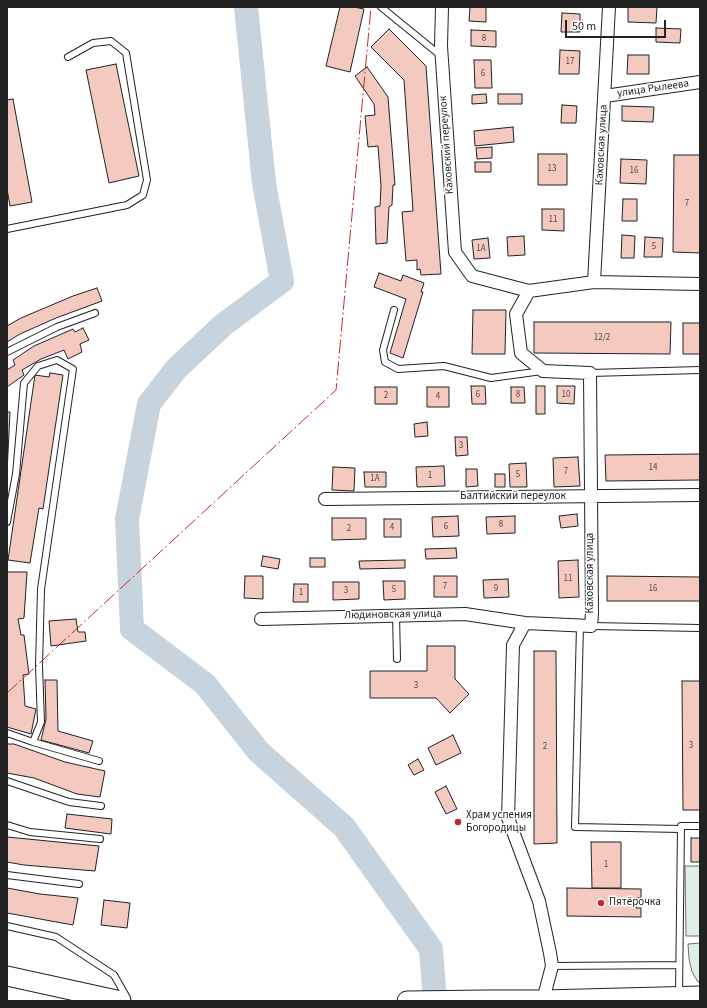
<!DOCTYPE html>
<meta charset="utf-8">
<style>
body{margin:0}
#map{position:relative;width:707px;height:1008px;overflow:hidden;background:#fff;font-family:"Source Sans 3",sans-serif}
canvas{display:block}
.frame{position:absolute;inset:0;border:8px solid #222;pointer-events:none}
.scale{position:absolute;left:565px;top:20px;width:101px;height:18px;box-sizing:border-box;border:2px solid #222;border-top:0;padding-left:5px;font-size:12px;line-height:14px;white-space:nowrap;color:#222;-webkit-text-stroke:3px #fff;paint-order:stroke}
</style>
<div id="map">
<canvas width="707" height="1008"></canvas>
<div class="frame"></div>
<div class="scale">50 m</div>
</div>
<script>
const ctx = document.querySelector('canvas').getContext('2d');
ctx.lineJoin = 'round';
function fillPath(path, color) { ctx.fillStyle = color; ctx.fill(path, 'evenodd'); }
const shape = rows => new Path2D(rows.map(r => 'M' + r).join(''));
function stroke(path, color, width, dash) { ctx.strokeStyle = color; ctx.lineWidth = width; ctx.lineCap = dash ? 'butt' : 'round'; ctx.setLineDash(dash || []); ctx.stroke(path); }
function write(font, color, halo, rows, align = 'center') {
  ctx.font = font + ' "Source Sans 3",sans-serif'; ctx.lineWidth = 3; ctx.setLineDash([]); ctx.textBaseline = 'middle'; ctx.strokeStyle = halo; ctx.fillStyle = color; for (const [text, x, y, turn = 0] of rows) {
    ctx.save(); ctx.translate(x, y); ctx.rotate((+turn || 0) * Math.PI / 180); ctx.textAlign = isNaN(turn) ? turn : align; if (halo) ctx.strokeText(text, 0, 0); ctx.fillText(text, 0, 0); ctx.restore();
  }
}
const green = shape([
 [685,866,700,866,700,936,686,936,685,866],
 [700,943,700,982,698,982,692,972,689,959,688,944,700,943]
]);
fillPath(green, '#e0efe3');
stroke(green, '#6f6f6f', 1);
stroke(shape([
 [246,7,264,183,282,281,223,325,176,369,149,404,127,519,132,629,205,684,259,752,344,827,431,949,435,1001]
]), '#c7d3dd', 24);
const building = shape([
 [340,7,354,7,364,9,350,72,326,66,340,7],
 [470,7,486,7,486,22,469,21,470,7],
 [628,7,657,7,656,23,628,22,628,7],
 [562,13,580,14,580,32,561,32,562,13],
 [656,28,681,29,680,43,656,42,656,28],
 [389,29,426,66,441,274,421,275,420,269,417,270,417,260,406,261,402,212,413,211,404,80,371,47,389,29],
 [471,30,496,31,496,47,471,46,471,30],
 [560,50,580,51,579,74,559,74,560,50],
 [628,55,649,55,649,74,627,74,628,55],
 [474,60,491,60,492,88,475,88,474,60],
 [116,64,139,176,109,183,86,70,116,64],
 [367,67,388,97,395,185,393,185,392,205,389,207,387,243,376,244,375,207,380,206,381,186,378,146,368,147,365,116,375,115,374,104,355,76,367,67],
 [486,94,487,103,472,104,472,95,486,94],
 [498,94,522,94,522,104,498,104,498,94],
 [13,99,32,202,10,206,7,189,7,100,13,99],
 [562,105,577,106,576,123,561,123,562,105],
 [622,106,654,107,653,122,622,121,622,106],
 [513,127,514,142,475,146,474,131,513,127],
 [492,147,492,158,477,159,476,148,492,147],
 [538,154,567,154,567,185,538,185,538,154],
 [674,155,700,155,700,253,673,252,674,155],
 [621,159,647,160,646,184,620,183,621,159],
 [475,162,491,162,491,172,475,172,475,162],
 [623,199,637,199,637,221,622,221,623,199],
 [542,209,564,209,564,231,542,230,542,209],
 [622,235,635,236,634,258,621,258,622,235],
 [524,236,525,255,508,256,507,237,524,236],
 [645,237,663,238,662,257,644,257,645,237],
 [488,238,490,258,474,259,472,240,488,238],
 [379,273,401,281,403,275,424,283,421,292,423,292,403,358,390,353,406,299,374,287,379,273],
 [97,288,102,301,56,318,20,334,7,342,7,326,21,318,73,296,97,288],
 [473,310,506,310,505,354,472,354,473,310],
 [534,322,671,322,670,354,534,353,534,322],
 [683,323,700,323,700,354,683,354,683,323],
 [83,328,89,340,80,344,82,352,68,359,64,350,41,359,22,370,24,375,7,387,7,370,15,365,13,360,34,346,73,329,75,332,83,328],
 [50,373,63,375,43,509,39,508,30,563,8,560,35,375,49,377,50,373],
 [471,386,485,386,486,404,472,404,471,386],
 [536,386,545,386,545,414,536,414,536,386],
 [557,386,575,386,574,404,557,403,557,386],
 [375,387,397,387,397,404,375,404,375,387],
 [427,387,449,387,449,407,427,407,427,387],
 [511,387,524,387,525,403,511,403,511,387],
 [7,412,10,412,7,473,7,412],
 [427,422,428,436,415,437,414,424,427,422],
 [455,437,467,437,468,455,456,456,455,437],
 [700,454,700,480,606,481,605,455,700,454],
 [578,457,580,486,554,487,553,458,578,457],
 [526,463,527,487,510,487,509,464,526,463],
 [444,466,445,486,417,487,416,467,444,466],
 [333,467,355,468,354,491,332,490,333,467],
 [466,469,477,469,478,486,466,487,466,469],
 [364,472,386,472,386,487,365,487,364,472],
 [495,474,505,474,505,487,495,487,495,474],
 [577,514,578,526,561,528,559,516,577,514],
 [458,516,459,536,433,537,432,517,458,516],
 [515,516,515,533,487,534,486,517,515,516],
 [332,518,366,518,366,539,332,540,332,518],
 [384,519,401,519,401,537,384,537,384,519],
 [456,548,457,558,426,559,425,549,456,548],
 [263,556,280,559,278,569,261,566,263,556],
 [310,558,325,558,325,567,310,567,310,558],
 [405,560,405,568,360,569,359,561,405,560],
 [578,560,579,597,559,598,558,561,578,560],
 [7,572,27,572,24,618,18,619,21,635,24,635,29,674,23,675,25,706,36,709,31,734,7,727,7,572],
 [245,576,263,576,263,599,244,598,245,576],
 [434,576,457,576,457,597,434,597,434,576],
 [607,576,700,577,700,601,607,601,607,576],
 [508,579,509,597,484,598,483,580,508,579],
 [383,581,405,581,405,599,384,600,383,581],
 [333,582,359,582,359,599,333,600,333,582],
 [294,584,308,584,308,602,293,602,294,584],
 [76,619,78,632,85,632,86,641,51,646,49,621,76,619],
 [427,646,455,646,455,679,469,694,450,713,436,698,370,698,370,671,427,671,427,646],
 [534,651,556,651,557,843,534,844,534,651],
 [45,680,57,680,58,731,93,741,89,753,41,740,46,719,45,680],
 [682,681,700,681,700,810,683,810,682,681],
 [453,735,461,753,436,765,428,748,453,735],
 [7,744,14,744,65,762,105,771,100,797,77,794,34,778,7,773,7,744],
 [418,759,424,770,414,775,408,765,418,759],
 [446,786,457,809,446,814,435,792,446,786],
 [67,814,112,819,111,834,65,828,67,814],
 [7,837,99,846,95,871,24,865,7,862,7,837],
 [691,838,700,838,700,862,691,862,691,838],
 [591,842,621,842,621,888,592,888,591,842],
 [7,888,40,894,78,898,73,925,7,913,7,888],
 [567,888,641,889,641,898,636,898,636,908,641,908,641,917,567,916,567,888],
 [104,900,130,903,127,928,101,925,104,900]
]);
fillPath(building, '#f3c9c0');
stroke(building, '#222', 1);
const service = shape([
 [381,7,440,55],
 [7,229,127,205,143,195,147,180,126,53,111,41,93,43,68,57],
 [394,310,383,350,385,362,398,369,444,366,491,378,542,371],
 [7,352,57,327,95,313],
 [590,373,700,370],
 [7,522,16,474,24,383,38,366,57,360,73,369,41,589,39,666,41,722,33,742,7,733],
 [396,615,397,659],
 [580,626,575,827,681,829],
 [591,626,700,628],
 [33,742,99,761],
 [7,781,69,802,101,806],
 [7,825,30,832,100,839],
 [7,875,79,884],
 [7,926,56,937,114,975,127,998],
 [552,966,679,965],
 [679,994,681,826,700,826]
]);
const minor = shape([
 [442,7,441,46,455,252,472,276,529,291,594,282,700,284],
 [605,96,700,82],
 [594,282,609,7],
 [529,291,516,314,521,353,543,371,590,373,592,613,591,626,525,623,513,645,508,818,539,901,550,953,552,966,543,1000],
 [325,499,700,495],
 [261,619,465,614,525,623]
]);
const primary = shape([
 [7,976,121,1001],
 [407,1001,487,1000,543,1000,700,996]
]);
stroke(service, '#222', 8);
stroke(minor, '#222', 14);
stroke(primary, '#222', 21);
stroke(service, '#fff', 6);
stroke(minor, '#fff', 12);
stroke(primary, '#fff', 19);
stroke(shape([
 [7,693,336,390,371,7]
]), '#c62828', 1, [14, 3, 2, 3]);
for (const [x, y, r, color] of [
 [458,822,4,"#c62828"],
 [601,903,4,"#c62828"]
]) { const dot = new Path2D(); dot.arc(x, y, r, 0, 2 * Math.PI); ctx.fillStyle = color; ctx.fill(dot); stroke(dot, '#fff', 1.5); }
write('9px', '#564c4a', null, [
 ["8",484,39],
 ["17",570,62],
 ["6",483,74],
 ["13",552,169],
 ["16",634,171],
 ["7",687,204],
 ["11",553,220],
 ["5",654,247],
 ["1А",481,249],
 ["12/2",602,338],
 ["6",478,395],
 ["8",518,395],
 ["10",566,395],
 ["2",386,396],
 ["4",438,397],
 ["3",461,446],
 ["14",653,468],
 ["7",566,472],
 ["5",518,475],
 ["1",430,476],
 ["1А",375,479],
 ["8",501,525],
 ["6",446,527],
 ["4",392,528],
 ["2",349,529],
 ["11",568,579],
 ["7",445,587],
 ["9",496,589],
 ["16",653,589],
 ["5",394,590],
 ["3",346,591],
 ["1",301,593],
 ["3",416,686],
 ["3",691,746],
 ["2",545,747],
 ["1",606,865]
]);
write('11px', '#222', '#fff', [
 ["улица Рылеева",653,89,-8],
 ["Каховский переулок",447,145,-94],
 ["Каховская улица",602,145,-87],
 ["Балтийский переулок",513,497],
 ["Каховская улица",591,573,-90],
 ["Людиновская улица",393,615,-1]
]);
write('11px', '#222', '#fff', [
 ["Храм успения",466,816],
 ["Богородицы",466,829],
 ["Пятёрочка",609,903]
], 'left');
</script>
